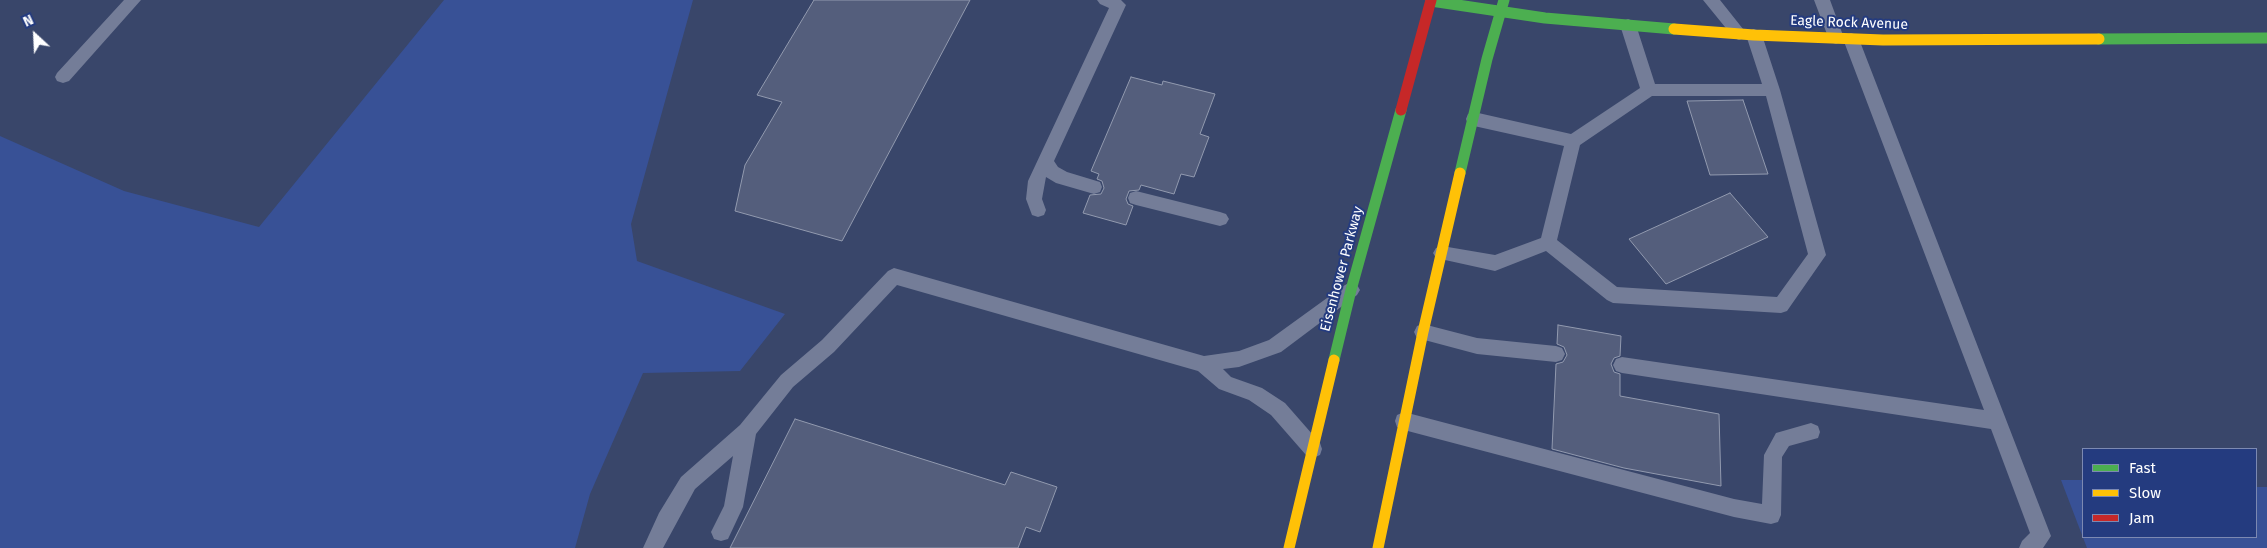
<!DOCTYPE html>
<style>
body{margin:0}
#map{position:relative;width:2267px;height:548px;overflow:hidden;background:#39466a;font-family:"Fira Sans",sans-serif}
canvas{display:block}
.legend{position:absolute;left:2082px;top:448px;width:175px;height:90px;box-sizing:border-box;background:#243b7f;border:1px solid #7c89b2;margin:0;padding:6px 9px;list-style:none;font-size:15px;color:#fff}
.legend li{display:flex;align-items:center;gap:10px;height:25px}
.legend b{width:25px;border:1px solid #7c89b2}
.north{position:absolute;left:10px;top:10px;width:50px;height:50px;-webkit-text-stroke:4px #243b7f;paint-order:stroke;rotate:335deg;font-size:14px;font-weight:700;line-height:20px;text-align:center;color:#fff}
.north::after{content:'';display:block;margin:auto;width:18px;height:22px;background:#fff;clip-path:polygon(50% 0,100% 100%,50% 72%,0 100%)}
</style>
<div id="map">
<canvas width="2267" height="548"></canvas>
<ul class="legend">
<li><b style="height:6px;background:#4caf50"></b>Fast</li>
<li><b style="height:6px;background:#ffc107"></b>Slow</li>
<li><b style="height:6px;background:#c62828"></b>Jam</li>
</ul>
<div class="north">N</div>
</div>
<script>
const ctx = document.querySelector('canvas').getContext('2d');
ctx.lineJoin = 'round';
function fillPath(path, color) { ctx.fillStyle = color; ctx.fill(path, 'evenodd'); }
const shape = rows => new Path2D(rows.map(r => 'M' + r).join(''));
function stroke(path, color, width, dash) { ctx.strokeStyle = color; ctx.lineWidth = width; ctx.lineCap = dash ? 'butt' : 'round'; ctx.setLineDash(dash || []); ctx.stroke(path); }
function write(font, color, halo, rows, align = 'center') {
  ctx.font = font + ' "Fira Sans",sans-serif'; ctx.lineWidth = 4; ctx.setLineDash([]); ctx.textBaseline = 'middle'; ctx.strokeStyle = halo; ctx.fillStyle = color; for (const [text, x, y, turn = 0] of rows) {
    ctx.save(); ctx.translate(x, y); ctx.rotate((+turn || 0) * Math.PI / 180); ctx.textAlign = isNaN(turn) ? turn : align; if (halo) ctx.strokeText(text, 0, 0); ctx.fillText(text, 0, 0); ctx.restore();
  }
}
fillPath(shape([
 [444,0,693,0,631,224,637,261,785,314,740,371,643,373,590,494,575,548,0,548,0,136,124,191,259,227],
 [2061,480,2083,480,2083,537,2256,537,2256,487,2267,487,2267,548,2087,548]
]), '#385196');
const building = shape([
 [814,0,970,0,842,241,735,211,745,165,782,102,757,95,814,0],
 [1131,77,1162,85,1163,81,1215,94,1200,134,1209,137,1194,177,1181,174,1174,194,1141,185,1139,190,1129,191,1126,199,1128,204,1133,206,1126,225,1083,213,1090,195,1101,194,1104,188,1102,181,1097,179,1099,174,1091,171,1131,77],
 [1743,100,1768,174,1710,175,1687,101,1743,100],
 [1730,193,1768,237,1666,284,1629,239,1730,193],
 [1558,325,1621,336,1620,356,1614,358,1611,364,1614,372,1620,374,1620,396,1719,414,1721,486,1624,468,1552,449,1556,364,1563,362,1567,355,1564,347,1557,344,1558,325],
 [795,419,1005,485,1011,472,1057,487,1040,532,1026,527,1018,548,730,548,795,419]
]);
fillPath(building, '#545e7c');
stroke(building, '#929aaf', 1);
fillPath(shape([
 [124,0,141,0,69,81,63,83,57,81,55,77,57,73,124,0],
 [1097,0,1121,0,1126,5,1054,161,1058,167,1067,172,1100,182,1102,187,1100,192,1094,194,1056,183,1046,177,1042,199,1046,210,1044,215,1038,217,1032,215,1026,199,1028,181,1109,8,1100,4,1097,0],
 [1703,0,1720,0,1747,34,1748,31,1754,29,1760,31,1762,35,1780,90,1826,255,1787,311,1781,313,1613,303,1607,300,1546,251,1495,271,1436,258,1433,253,1436,248,1442,246,1495,255,1541,238,1564,146,1474,126,1468,124,1466,119,1468,114,1474,112,1571,134,1640,88,1620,25,1623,21,1628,19,1633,21,1636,25,1655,84,1762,84,1746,35,1744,38,1739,40,1734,38,1703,0],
 [1652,96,1766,96,1808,254,1777,297,1617,287,1557,240,1580,145,1652,96],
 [1814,0,1830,0,1844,38,1845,35,1851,33,1857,35,1859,39,2051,536,2043,548,2019,548,2022,541,2030,533,1991,429,1622,373,1616,371,1613,365,1616,359,1622,357,1984,410,1843,39,1842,42,1836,44,1830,42,1814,0],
 [1136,191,1220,212,1226,214,1229,219,1226,224,1220,226,1136,205,1130,203,1128,198,1130,193,1136,191],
 [894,268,1204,356,1239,351,1269,340,1345,285,1351,282,1357,285,1360,290,1357,295,1281,352,1239,367,1223,369,1231,377,1262,388,1285,403,1320,443,1322,449,1320,455,1313,458,1306,455,1271,415,1249,400,1219,389,1198,371,897,285,834,352,793,387,756,434,743,507,728,539,721,541,714,539,711,532,724,506,733,456,695,489,663,548,643,548,659,513,681,477,740,425,781,375,822,340,888,271,894,268],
 [1423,324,1477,338,1556,346,1562,348,1565,354,1562,360,1556,362,1477,354,1417,338,1414,332,1417,326,1423,324],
 [1404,412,1734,499,1762,504,1764,455,1776,433,1811,423,1818,426,1820,432,1818,438,1789,446,1782,457,1781,515,1778,522,1771,524,1734,517,1404,430,1397,427,1395,421,1397,415,1404,412]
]), '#747d98');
stroke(shape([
 [1431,1,1545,18,1674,29],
 [2099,39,2267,38],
 [1460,173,1487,59,1504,0],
 [1334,360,1351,290,1401,110]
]), '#4caf50', 11);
stroke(shape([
 [1674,29,1754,35,1883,40,2099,39],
 [1289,548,1334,360],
 [1378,548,1423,332,1460,173]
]), '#ffc107', 11);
stroke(shape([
 [1401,110,1431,0]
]), '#c62828', 11);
write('14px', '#fff', '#243b7f', [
 ["Eagle Rock Avenue",1849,23,2],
 ["Eisenhower Parkway",1342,269,-75]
]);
</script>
